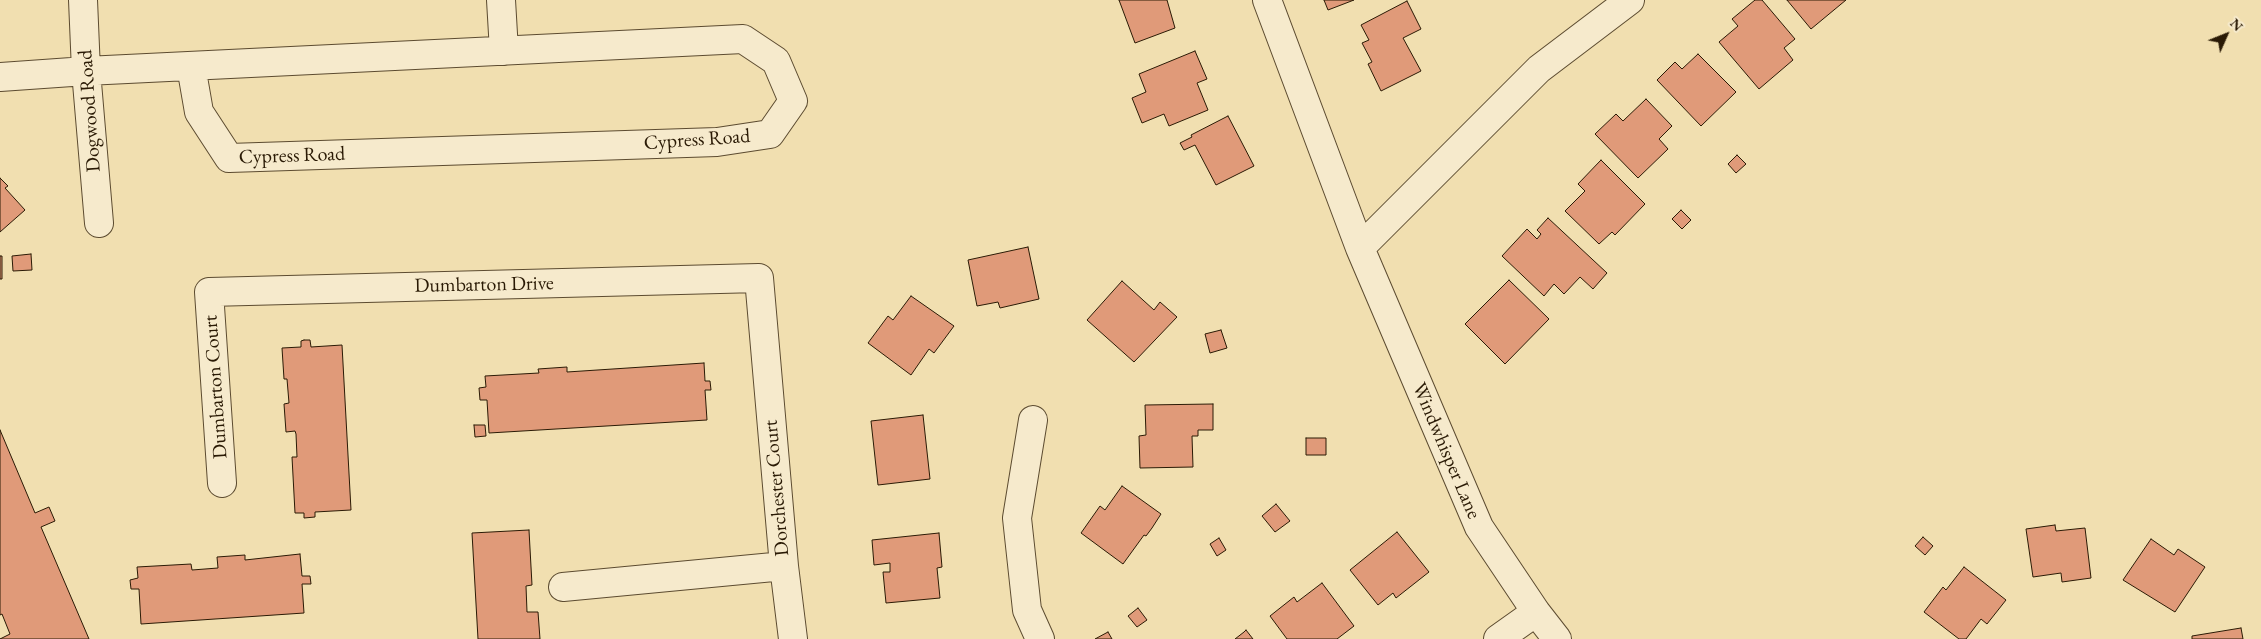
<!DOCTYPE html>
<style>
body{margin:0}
#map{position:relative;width:2261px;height:639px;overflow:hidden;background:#f1dfb0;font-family:"EB Garamond",serif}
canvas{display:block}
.north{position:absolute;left:2201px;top:10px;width:50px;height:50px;-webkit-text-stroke:4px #f6eacc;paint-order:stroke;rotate:46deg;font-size:14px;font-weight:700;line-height:20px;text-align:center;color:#2a1a05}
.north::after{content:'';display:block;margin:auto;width:18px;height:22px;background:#2a1a05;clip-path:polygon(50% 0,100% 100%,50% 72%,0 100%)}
</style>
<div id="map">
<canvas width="2261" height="639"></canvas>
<div class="north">N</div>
</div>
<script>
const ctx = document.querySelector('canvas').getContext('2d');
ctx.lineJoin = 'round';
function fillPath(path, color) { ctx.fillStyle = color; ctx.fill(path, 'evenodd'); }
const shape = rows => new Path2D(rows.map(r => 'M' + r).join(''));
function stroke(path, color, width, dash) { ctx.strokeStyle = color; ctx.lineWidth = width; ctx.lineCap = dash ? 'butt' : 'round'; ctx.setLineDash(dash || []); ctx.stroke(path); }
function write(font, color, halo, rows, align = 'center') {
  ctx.font = font + ' "EB Garamond",serif'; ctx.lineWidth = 4; ctx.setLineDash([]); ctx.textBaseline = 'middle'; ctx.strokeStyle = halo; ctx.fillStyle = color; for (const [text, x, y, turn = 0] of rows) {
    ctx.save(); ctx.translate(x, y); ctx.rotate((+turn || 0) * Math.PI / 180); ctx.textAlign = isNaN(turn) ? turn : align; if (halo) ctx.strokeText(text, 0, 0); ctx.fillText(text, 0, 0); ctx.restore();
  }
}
const building = shape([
 [1119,0,1167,0,1175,28,1135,43,1119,0],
 [1324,0,1354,0,1328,10,1324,0],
 [1755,0,1762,0,1795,39,1784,48,1793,60,1759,89,1719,42,1738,26,1732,19,1755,0],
 [1787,0,1846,0,1811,29,1787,0],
 [1407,1,1421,29,1403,38,1421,71,1381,91,1368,64,1372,62,1362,43,1369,40,1361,25,1407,1],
 [1195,51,1207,79,1197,83,1208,110,1169,126,1164,114,1142,123,1132,98,1146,92,1139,74,1195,51],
 [1698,54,1736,92,1701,126,1657,80,1675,62,1682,69,1698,54],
 [1646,99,1672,126,1659,139,1668,149,1638,178,1595,134,1616,114,1623,121,1646,99],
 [1228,116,1254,166,1216,185,1195,145,1184,150,1180,143,1192,137,1191,135,1228,116],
 [1737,155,1746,164,1736,173,1728,164,1737,155],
 [1601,160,1645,204,1615,235,1612,232,1599,244,1565,211,1585,191,1578,184,1601,160],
 [0,178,8,186,5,188,25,210,0,232,0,178],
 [1681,210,1691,220,1682,229,1672,219,1681,210],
 [1548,218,1607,273,1593,289,1580,277,1564,294,1554,284,1544,296,1502,256,1527,229,1537,239,1541,234,1537,230,1548,218],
 [1028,247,1039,299,1000,308,998,302,977,306,968,260,1028,247],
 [31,254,32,270,13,271,12,256,31,254],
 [0,256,2,256,2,279,0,279,0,256],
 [1509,280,1549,319,1505,364,1465,324,1509,280],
 [1122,281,1154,310,1160,302,1177,317,1134,362,1087,320,1122,281],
 [911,296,954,326,934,353,929,349,911,375,868,343,888,316,893,320,911,296],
 [1221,330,1227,348,1210,353,1205,334,1221,330],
 [304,340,310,340,311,347,342,345,351,510,315,512,315,517,304,518,304,513,295,513,292,457,297,457,296,434,295,431,286,432,284,404,289,403,287,379,284,379,282,348,301,347,301,341,304,340],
 [704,363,705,381,710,381,711,390,705,390,707,420,489,433,487,400,480,400,479,388,486,387,485,376,539,373,538,369,567,367,567,372,704,363],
 [1213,404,1213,430,1198,430,1198,436,1192,436,1193,467,1140,468,1139,436,1146,435,1145,405,1213,404],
 [923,415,930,479,878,485,871,421,923,415],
 [474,425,485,425,486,436,475,437,474,425],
 [0,430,35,513,49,507,55,521,41,527,89,639,0,639,10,634,2,614,0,615,0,430],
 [1306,438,1326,438,1326,455,1306,455,1306,438],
 [1122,486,1161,514,1152,528,1146,536,1144,535,1123,564,1081,533,1100,506,1105,510,1122,486],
 [1276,504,1290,521,1275,532,1262,516,1276,504],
 [2055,525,2056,531,2085,528,2091,578,2062,582,2061,573,2033,577,2026,529,2055,525],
 [529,530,532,585,526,586,527,612,538,612,540,639,478,639,472,533,529,530],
 [1397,532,1429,572,1396,598,1393,593,1378,605,1350,570,1397,532],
 [939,533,942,567,937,568,940,598,886,603,883,572,890,572,890,563,874,565,872,540,939,533],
 [1923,537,1933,546,1925,555,1915,546,1923,537],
 [1219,538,1226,550,1217,556,1210,544,1219,538],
 [2151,539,2174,555,2178,549,2205,567,2175,612,2123,580,2151,539],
 [300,554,302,576,310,576,311,584,302,584,304,613,141,624,139,589,131,589,130,580,138,578,137,567,191,564,192,570,218,568,217,557,245,555,245,560,300,554],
 [1964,567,2006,600,1987,624,1981,619,1966,639,1959,639,1924,612,1943,587,1946,590,1964,567],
 [1322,583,1354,626,1337,639,1287,639,1270,616,1294,597,1297,602,1322,583],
 [1138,608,1147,620,1137,627,1128,616,1138,608],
 [2241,628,2243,639,2192,639,2192,636,2241,628],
 [1246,630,1253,639,1235,639,1244,632,1246,630],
 [1108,632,1112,639,1095,639,1108,632]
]);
fillPath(building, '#e09a79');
stroke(building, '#2a1a05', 1);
const minor = shape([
 [83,0,86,71,99,223],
 [501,0,504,51],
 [1267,0,1360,248,1479,527,1536,612,1557,639],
 [0,77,86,71,743,39,776,61,793,101,770,134,717,142,229,158,199,112,191,66],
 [1360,248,1539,69,1630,0],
 [1033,420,1017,518,1027,610,1040,639],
 [222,483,209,292,759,278,784,566,793,639],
 [563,587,784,566],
 [1498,639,1536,612]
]);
stroke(minor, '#5c4b30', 30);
stroke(minor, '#f6eacc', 28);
write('20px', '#2a1a05', '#f6eacc', [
 ["Dogwood Road",90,111,-94],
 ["Cypress Road",697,140,-4],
 ["Cypress Road",292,156,-2],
 ["Dumbarton Drive",484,285,-1],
 ["Dumbarton Court",216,387,-94],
 ["Windwhisper Lane",1446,451,67],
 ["Dorchester Court",777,488,-95]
]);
</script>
